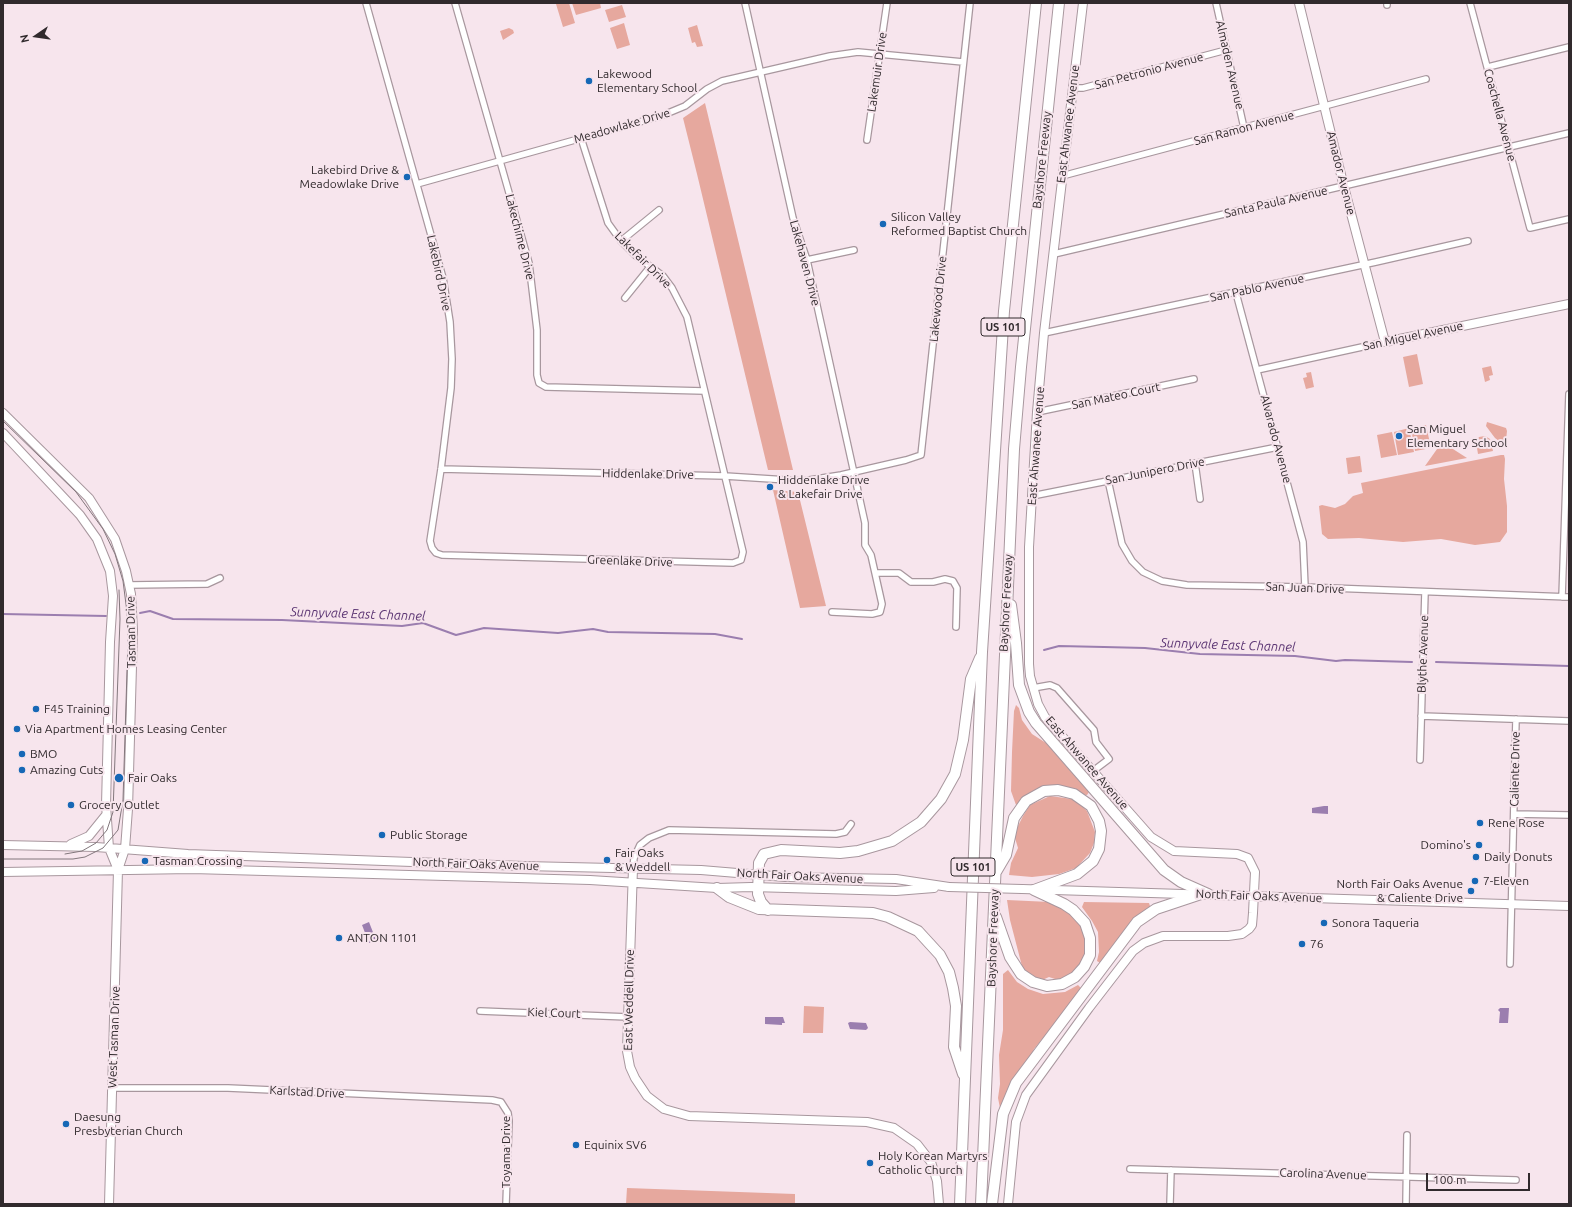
<!DOCTYPE html>
<style>
body{margin:0}
#map{position:relative;width:1572px;height:1207px;overflow:hidden;background:#f7e5ed;font-family:Ubuntu,sans-serif}
canvas{display:block}
.frame{position:absolute;inset:0;border:4px solid #312a2d;pointer-events:none}
.north{position:absolute;left:16px;top:16px;width:40px;height:40px;-webkit-text-stroke:3px #f7e5ed;paint-order:stroke;rotate:257deg;font-size:11px;font-weight:700;line-height:16px;text-align:center;color:#312a2d}
.north::after{content:'';display:block;margin:auto;width:14px;height:18px;background:#312a2d;clip-path:polygon(50% 0,100% 100%,50% 72%,0 100%)}
.scale{position:absolute;left:1426px;top:1173px;width:104px;height:18px;box-sizing:border-box;border:2px solid #312a2d;border-top:0;padding-left:5px;font-size:12px;line-height:14px;white-space:nowrap;color:#312a2d;-webkit-text-stroke:3px #f7e5ed;paint-order:stroke}
</style>
<div id="map">
<canvas width="1572" height="1207"></canvas>
<div class="frame"></div>
<div class="north">N</div>
<div class="scale">100 m</div>
</div>
<script>
const ctx = document.querySelector('canvas').getContext('2d');
ctx.lineJoin = 'round';
function fillPath(path, color) { ctx.fillStyle = color; ctx.fill(path, 'evenodd'); }
const shape = rows => new Path2D(rows.map(r => 'M' + r).join(''));
function stroke(path, color, width, dash) { ctx.strokeStyle = color; ctx.lineWidth = width; ctx.lineCap = dash ? 'butt' : 'round'; ctx.setLineDash(dash || []); ctx.stroke(path); }
function write(font, color, halo, rows, align = 'center') {
  ctx.font = font + ' Ubuntu,sans-serif'; ctx.lineWidth = 4; ctx.setLineDash([]); ctx.textBaseline = 'middle'; ctx.strokeStyle = halo; ctx.fillStyle = color; for (const [text, x, y, turn = 0] of rows) {
    ctx.save(); ctx.translate(x, y); ctx.rotate((+turn || 0) * Math.PI / 180); ctx.textAlign = isNaN(turn) ? turn : align; if (halo) ctx.strokeText(text, 0, 0); ctx.fillText(text, 0, 0); ctx.restore();
  }
}
fillPath(shape([
 [561,3,569,3,575,23,563,27,556,4],
 [572,3,600,3,601,8,576,15],
 [622,5,626,17,609,22,605,10],
 [624,23,630,45,617,49,610,28],
 [697,25,703,46,697,47,695,42,692,43,688,28],
 [509,28,513,30,514,33,503,40,500,31],
 [705,103,747,277,793,470,768,470,697,174,683,118],
 [1417,354,1423,384,1409,387,1403,357],
 [1491,366,1493,375,1489,376,1490,380,1485,382,1482,368],
 [1311,372,1314,387,1306,389,1303,378,1307,377,1306,373],
 [1487,422,1506,428,1507,431,1506,440,1499,441,1495,438,1486,426],
 [1426,425,1431,448,1415,451,1411,428],
 [1409,428,1414,452,1398,455,1394,432],
 [1392,432,1397,455,1381,458,1377,435],
 [1485,436,1490,439,1493,451,1478,454,1476,442,1479,437],
 [1442,442,1467,458,1425,466],
 [1501,455,1504,455,1505,459,1504,479,1507,506,1507,532,1500,542,1475,545,1441,539,1403,542,1359,538,1328,539,1322,534,1319,506,1322,505,1335,508,1345,504,1353,496,1363,493,1361,483],
 [1360,456,1362,472,1348,474,1346,458],
 [773,490,798,492,826,606,800,608],
 [1016,705,1019,708,1022,720,1032,734,1046,743,1089,792,1087,795,1031,793,1016,805,1011,791,1012,752,1014,711],
 [1050,796,1072,799,1080,804,1087,811,1095,832,1094,843,1090,853,1076,868,1059,874,1032,877,1009,875,1011,863,1018,848,1015,838,1017,828,1023,816,1030,805],
 [1007,900,1050,902,1063,907,1075,917,1084,929,1087,956,1074,974,1061,981,1049,977,1040,981,1023,970,1010,920],
 [1084,902,1149,903,1151,909,1102,964,1097,961,1099,952,1098,932,1092,921,1082,907],
 [1008,970,1017,982,1028,989,1043,994,1065,992,1078,985,1083,990,1050,1034,1043,1038,1034,1049,1028,1064,1000,1108,998,1098,1000,1084,999,1055,1003,1030,1003,974],
 [804,1006,824,1007,823,1033,803,1033],
 [627,1188,795,1194,795,1204,626,1204]
]), '#e6a89e');
fillPath(shape([
 [1324,806,1328,806,1328,814,1312,813,1312,808],
 [369,922,376,940,369,943,362,925],
 [1500,1008,1509,1008,1508,1023,1499,1023,1500,1012,1498,1010],
 [765,1017,783,1017,785,1023,782,1023,782,1025,765,1024],
 [850,1022,866,1023,868,1028,866,1030,850,1029,848,1023]
]), '#9b7eaf');
stroke(shape([
 [140,613,150,611,173,619,282,620,402,626,423,623,456,635,484,628,558,633,593,629,608,632,715,634,742,639],
 [3,614,106,616],
 [1044,650,1059,646,1104,647,1145,648,1200,654,1295,656,1336,661,1345,660,1412,662],
 [1436,662,1569,666]
]), '#9b7eaf', 2);
const street = shape([
 [366,3,443,278,450,322,452,359,451,388,441,469,430,541,432,548,436,553,442,555,733,563,741,560,743,552,687,317,672,288,663,276,635,255,621,241,608,223,581,138],
 [455,3,529,263,537,330,537,375,539,383,546,387,704,391],
 [745,3,793,218,807,260,865,523,865,545,871,555,882,604,880,612,872,614,832,612],
 [1216,3,1244,128],
 [1387,3,1387,5],
 [1470,3,1530,228,1569,219],
 [1488,67,1569,47],
 [1072,88,1083,88,1226,50],
 [867,140,887,3],
 [1062,176,1426,79],
 [417,184,661,116,685,106,707,89,722,81,830,56,858,52,963,62],
 [621,241,659,210],
 [1054,254,1569,133],
 [807,260,854,250],
 [1236,293,1303,542,1305,587],
 [625,298,650,267],
 [1044,333,1376,262,1468,241],
 [1257,370,1385,342],
 [1037,412,1194,379],
 [1195,463,1200,499],
 [441,469,725,476,803,481,841,475,906,460,921,455,970,3],
 [1108,480,1122,544,1132,561,1143,572,1162,581,1187,585,1305,587,1569,597],
 [1032,496,1278,447],
 [876,573,899,573,911,582,933,582,945,579,953,581,957,588,956,627],
 [129,585,207,584,220,578],
 [1562,597,1569,394],
 [1033,688,1050,685,1057,688,1094,730,1096,742,1109,759,1093,771],
 [1421,716,1569,721],
 [1420,760,1425,592],
 [1514,814,1569,815],
 [633,868,634,858,640,845,649,838,669,830,836,834,845,832,851,824],
 [1510,964,1516,719],
 [480,1011,628,1017],
 [112,1088,228,1088,492,1100,501,1102,508,1113,509,1121,506,1204],
 [1130,1169,1516,1180],
 [1170,1204,1171,1170],
 [1406,1204,1407,1135]
]);
const secondary = shape([
 [1299,3,1344,187,1385,342,1569,304],
 [3,413,89,498,115,539,126,571,131,594,133,630,128,809,125,849,118,870,109,1204],
 [3,433,80,515,97,539,110,571,113,596,110,642,106,805,109,848,118,870],
 [71,844,89,836,106,815],
 [3,845,96,847,188,854,524,866,701,870,785,877,896,879,949,887],
 [633,868,627,1051,630,1067,635,1078,647,1096,664,1109,689,1116,867,1122,894,1128,917,1144,931,1162,937,1181,939,1204],
 [3,872,192,869,590,880,717,888,751,887,896,891,934,888],
 [1022,889,1569,906],
 [1008,1204,1016,1122,1026,1095,1089,1008,1133,951,1144,943,1163,936,1228,936,1242,934,1249,929,1252,925,1253,913,1255,872,1248,858,1237,854,1174,851,1151,837,1045,717,1038,704,1030,676,1029,664,1029,547,1037,412,1044,333,1083,3]
]);
const highway = shape([
 [1011,605,1016,643,1019,685,1029,712,1036,723,1164,870,1181,882,1208,894],
 [996,872,1006,855,1014,818,1026,801,1044,791,1058,790,1074,794,1091,806,1099,821,1101,831,1099,849,1093,861,1077,874,1034,890],
 [717,888,729,897,759,909,873,913,888,917,918,931,940,955,949,972,953,988,956,1006,954,1047,963,1074],
 [768,910,761,902,758,894,759,863,764,854,781,850,840,853,858,851,892,841,921,822,941,799,955,774,963,740,971,679,980,658],
 [996,917,1010,957,1021,974,1033,982,1047,986,1062,984,1075,977,1084,967,1090,955,1090,938,1085,923,1073,910,1064,904,1034,890],
 [960,1204,982,652,1004,311,1036,3],
 [981,1204,1014,449,1021,367,1059,3],
 [992,1204,1003,1114,1016,1083,1137,922,1156,909,1201,894]
]);
stroke(street, '#a8979e', 8);
stroke(secondary, '#a8979e', 10);
stroke(highway, '#a8979e', 12);
stroke(street, '#fff', 5.5);
stroke(secondary, '#fff', 8);
stroke(highway, '#fff', 10);
stroke(shape([
 [3,421,76,492,103,529,115,554,123,581,127,612,128,639,123,800,118,830,103,848,85,857,73,859,3,859],
 [65,854,82,851,96,843,107,830,113,812,120,619,119,590]
]), '#82777c', 1);
const secondaryBridge = shape([
 [949,887,1022,889]
]);
stroke(secondaryBridge, '#a8979e', 10, []);
stroke(secondaryBridge, '#fff', 8);
for (const [x, y, r, color] of [
 [589,81,4,"#1668b6"],
 [407,177,4,"#1668b6"],
 [883,224,4,"#1668b6"],
 [1399,436,4,"#1668b6"],
 [770,487,4,"#1668b6"],
 [36,709,4,"#1668b6"],
 [17,729,4,"#1668b6"],
 [22,754,4,"#1668b6"],
 [22,770,4,"#1668b6"],
 [119,778,5,"#1668b6"],
 [71,805,4,"#1668b6"],
 [1480,823,4,"#1668b6"],
 [382,835,4,"#1668b6"],
 [1479,845,4,"#1668b6"],
 [1476,857,4,"#1668b6"],
 [607,860,4,"#1668b6"],
 [145,861,4,"#1668b6"],
 [1475,881,4,"#1668b6"],
 [1471,891,4,"#1668b6"],
 [1324,923,4,"#1668b6"],
 [339,938,4,"#1668b6"],
 [1302,944,4,"#1668b6"],
 [66,1124,4,"#1668b6"],
 [576,1145,4,"#1668b6"],
 [870,1163,4,"#1668b6"]
]) { const dot = new Path2D(); dot.arc(x, y, r, 0, 2 * Math.PI); ctx.fillStyle = color; ctx.fill(dot); stroke(dot, '#f7e5ed', 1.5); }
for (const [x, y, w] of [
 [1003,327,44],
 [973,867,44]
]) { const box = new Path2D(); box.roundRect(x - w / 2, y - 9, w, 18, 3); ctx.fillStyle = '#f7e5ed'; ctx.fill(box); stroke(box, '#312a2d', 1); }
write('bold 11px', '#312a2d', null, [
 ["US 101",1003,327],
 ["US 101",973,867]
]);
write('12px', '#312a2d', '#f7e5ed', [
 ["Almaden Avenue",1230,65,77],
 ["San Petronio Avenue",1149,71,-15],
 ["Lakemuir Drive",877,72,-82],
 ["Coachella Avenue",1500,115,75],
 ["East Ahwanee Avenue",1068,124,-83],
 ["Meadowlake Drive",622,126,-16],
 ["San Ramon Avenue",1244,128,-15],
 ["Bayshore Freeway",1042,160,-84],
 ["Amador Avenue",1341,173,76],
 ["Santa Paula Avenue",1276,202,-13],
 ["Lakechime Drive",520,237,76],
 ["Lakefair Drive",643,260,45],
 ["Lakehaven Drive",805,263,75],
 ["Lakebird Drive",439,273,78],
 ["San Pablo Avenue",1257,288,-12],
 ["Lakewood Drive",938,299,-84],
 ["San Miguel Avenue",1413,336,-12],
 ["San Mateo Court",1116,396,-12],
 ["Alvarado Avenue",1276,439,75],
 ["East Ahwanee Avenue",1036,446,-86],
 ["San Junipero Drive",1155,471,-11],
 ["Hiddenlake Drive",648,474,1],
 ["Greenlake Drive",630,561,2],
 ["San Juan Drive",1305,588,2],
 ["Bayshore Freeway",1006,603,-87],
 ["Tasman Drive",131,632,-91],
 ["Blythe Avenue",1423,654,-88],
 ["East Ahwanee Avenue",1087,763,49],
 ["Caliente Drive",1515,769,-89],
 ["North Fair Oaks Avenue",476,864,2],
 ["North Fair Oaks Avenue",800,876,3],
 ["North Fair Oaks Avenue",1259,896,2],
 ["Bayshore Freeway",993,938,-88],
 ["East Weddell Drive",629,1000,-89],
 ["Kiel Court",554,1013,2],
 ["West Tasman Drive",114,1037,-88],
 ["Karlstad Drive",307,1092,3],
 ["Toyama Drive",506,1152,-90],
 ["Carolina Avenue",1323,1174,2]
]);
write('12px', '#312a2d', '#f7e5ed', [
 ["Lakewood",597,74],
 ["Elementary School",597,88],
 ["Lakebird Drive &",399,170,"right"],
 ["Meadowlake Drive",399,184,"right"],
 ["Silicon Valley",891,217],
 ["Reformed Baptist Church",891,231],
 ["San Miguel",1407,429],
 ["Elementary School",1407,443],
 ["Hiddenlake Drive",778,480],
 ["& Lakefair Drive",778,494],
 ["F45 Training",44,709],
 ["Via Apartment Homes Leasing Center",25,729],
 ["BMO",30,754],
 ["Amazing Cuts",30,770],
 ["Fair Oaks",128,778],
 ["Grocery Outlet",79,805],
 ["Rene Rose",1488,823],
 ["Public Storage",390,835],
 ["Domino's",1471,845,"right"],
 ["Fair Oaks",615,853],
 ["& Weddell",615,867],
 ["Daily Donuts",1484,857],
 ["Tasman Crossing",153,861],
 ["7-Eleven",1483,881],
 ["North Fair Oaks Avenue",1463,884,"right"],
 ["& Caliente Drive",1463,898,"right"],
 ["Sonora Taqueria",1332,923],
 ["ANTON 1101",347,938],
 ["76",1310,944],
 ["Daesung",74,1117],
 ["Presbyterian Church",74,1131],
 ["Equinix SV6",584,1145],
 ["Holy Korean Martyrs",878,1156],
 ["Catholic Church",878,1170]
], 'left');
write('italic 13px', '#5b3573', '#f7e5ed', [
 ["Sunnyvale East Channel",358,614,2],
 ["Sunnyvale East Channel",1228,645,2]
]);
</script>
